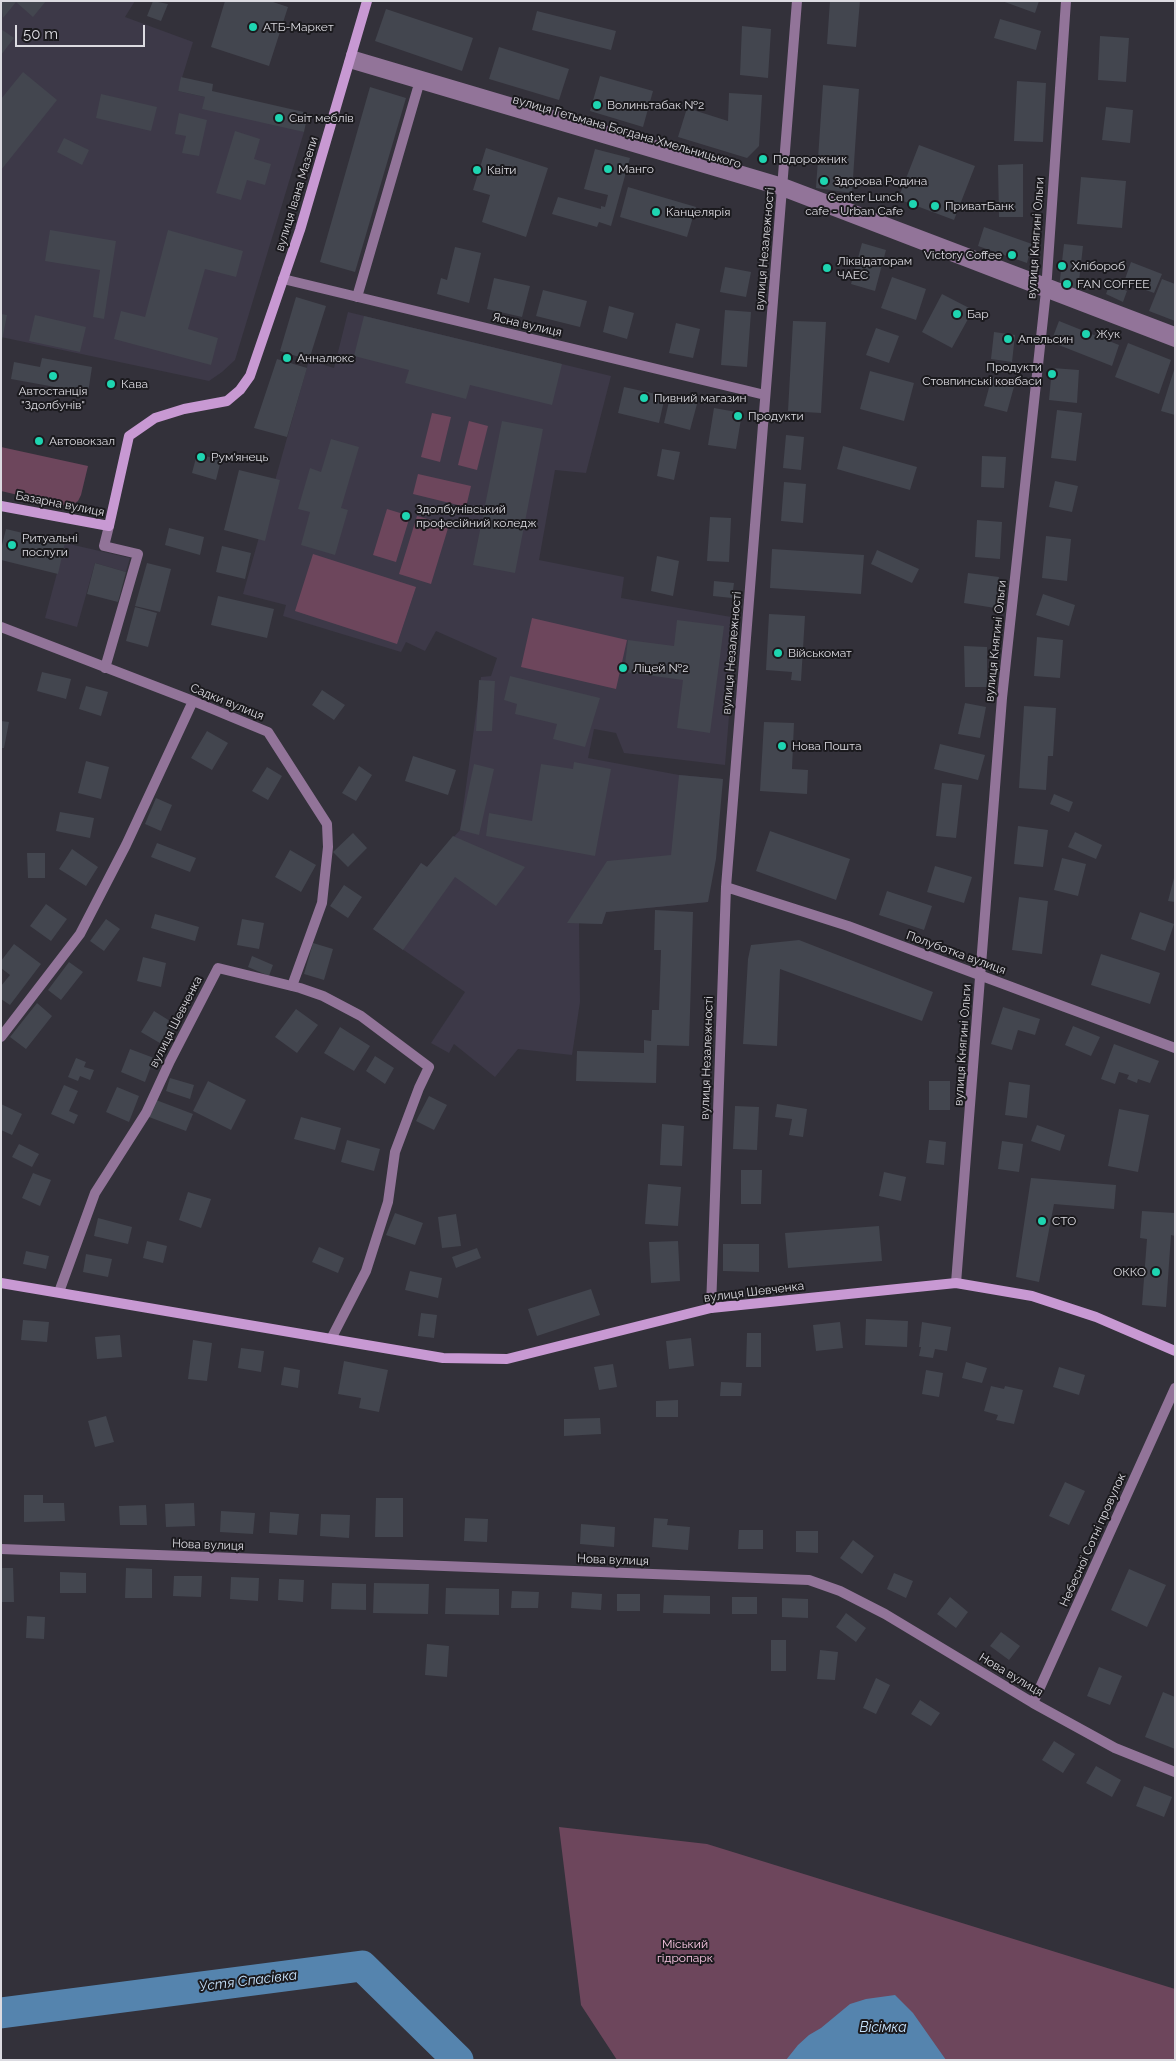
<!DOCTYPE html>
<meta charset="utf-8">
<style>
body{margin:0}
#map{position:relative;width:1176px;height:2061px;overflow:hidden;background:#33313a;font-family:Raleway,sans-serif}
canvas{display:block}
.frame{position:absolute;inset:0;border:2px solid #dcdbe1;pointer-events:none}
.scale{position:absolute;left:15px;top:25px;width:130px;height:22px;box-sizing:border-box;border:2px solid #dcdbe1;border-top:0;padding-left:6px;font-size:15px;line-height:18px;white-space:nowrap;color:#dcdbe1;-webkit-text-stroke:4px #1b1a1e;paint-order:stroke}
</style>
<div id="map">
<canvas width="1176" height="2061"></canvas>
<div class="frame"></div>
<div class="scale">50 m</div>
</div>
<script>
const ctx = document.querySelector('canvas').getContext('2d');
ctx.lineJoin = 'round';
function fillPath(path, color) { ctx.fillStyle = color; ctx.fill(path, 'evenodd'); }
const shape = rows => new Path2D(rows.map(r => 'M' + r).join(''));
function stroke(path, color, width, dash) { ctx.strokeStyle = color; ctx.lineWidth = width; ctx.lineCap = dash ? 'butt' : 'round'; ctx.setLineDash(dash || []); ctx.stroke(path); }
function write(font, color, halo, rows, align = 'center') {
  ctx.font = font + ' Raleway,sans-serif'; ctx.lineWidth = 4; ctx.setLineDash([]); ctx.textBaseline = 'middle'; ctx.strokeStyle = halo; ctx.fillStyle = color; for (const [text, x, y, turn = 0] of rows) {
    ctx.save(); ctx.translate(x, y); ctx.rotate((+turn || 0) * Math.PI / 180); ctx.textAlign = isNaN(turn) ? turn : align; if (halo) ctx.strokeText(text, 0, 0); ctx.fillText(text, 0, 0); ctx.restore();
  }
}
fillPath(shape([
 [1,1,135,1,125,17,193,42,178,91,205,97,304,132,235,360,222,372,209,381,1,337],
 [348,312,611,376,586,473,555,470,539,560,624,577,621,598,737,618,725,765,624,753,616,733,594,729,588,758,679,775,723,779,708,902,606,912,602,924,579,923,580,1002,572,1055,518,1049,495,1077,454,1044,449,1053,431,1043,465,992,373,929,421,863,427,867,460,830,481,677,491,676,497,658,436,631,425,651,406,642,401,652,283,616,286,605,243,594,309,360,334,368],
 [65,543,130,558,126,572,95,563,77,627,45,618]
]), '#3d3948');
fillPath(shape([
 [432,413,451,417,440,462,421,457],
 [469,421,488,426,477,470,458,465],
 [1,447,88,466,81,495,78,501,72,505,61,505,1,491],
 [418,474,471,486,466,507,413,494],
 [387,509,410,516,396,562,373,555],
 [417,516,449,525,431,584,399,574],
 [313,554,416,587,397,644,295,611],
 [532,618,627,640,616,689,521,667],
 [559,1827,707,1844,1175,1989,1175,2060,617,2060,581,2005]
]), '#6d465c');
fillPath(shape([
 [895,1995,913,2013,946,2060,786,2060,798,2045,809,2035,821,2028,850,2004,866,1999]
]), '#5584ae');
stroke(shape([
 [1,2013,362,1966,458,2060]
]), '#5584ae', 31);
fillPath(shape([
 [1,1,46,1,33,17,16,2,3,18],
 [153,1,168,4,161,21,147,16],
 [225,1,270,1,288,7,269,66,211,47],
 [830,1,860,1,856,47,827,44],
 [1002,1,1039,1,1035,13],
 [386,9,473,38,462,71,375,41],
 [537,11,616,31,611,50,532,30],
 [1000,19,1041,31,1036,50,994,38],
 [742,26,771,29,768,78,740,75],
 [1,29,14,38,1,55],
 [1100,36,1129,38,1126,82,1098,80],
 [499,47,569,69,559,100,489,79],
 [23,72,57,100,1,170,1,99],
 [600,76,653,91,643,127,590,111],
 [181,77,213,84,212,91,308,113,304,132,202,109,205,97,178,91],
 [1017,81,1046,83,1043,142,1014,141],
 [823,85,859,89,852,193,816,188],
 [370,87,406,98,355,272,320,262],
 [729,93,762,95,759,146,747,158,678,137,687,108,728,121],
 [101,94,157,107,151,131,96,118],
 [1106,107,1133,110,1130,143,1102,140],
 [179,113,207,120,199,156,182,153,186,136,175,134],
 [235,131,260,139,254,159,271,164,265,185,247,180,241,200,216,193],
 [64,138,89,150,82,165,57,152],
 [919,145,975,166,954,220,898,199],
 [486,148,548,168,526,237,482,222,490,195,473,190],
 [595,149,630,158,611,226,599,222,597,227,552,214,558,197,601,209,601,206,605,207,608,195,584,189],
 [1023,164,1023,217,999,217,998,165],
 [1081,177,1126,181,1122,228,1077,224],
 [628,187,696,207,687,237,620,217],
 [984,227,1032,244,1027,263,978,246],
 [50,230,116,241,104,319,93,317,100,270,45,261],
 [168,230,243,251,236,277,205,269,188,329,218,338,211,365,114,339,121,311,145,317],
 [862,243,886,250,875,291,851,284],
 [1064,244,1083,246,1078,290,1059,288],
 [455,247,481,253,469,303,437,294,441,278,447,280],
 [1131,262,1162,274,1154,293,1124,282],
 [725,267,751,272,746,297,720,292],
 [892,277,926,289,916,320,881,308],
 [494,278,530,286,522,317,487,309],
 [1162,279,1175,284,1175,321,1149,311],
 [1110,283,1127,291,1123,302,1106,294],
 [543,290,587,301,580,327,536,316],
 [942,294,973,310,952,348,922,332],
 [296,297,326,306,309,360,280,351],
 [609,306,634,313,627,339,603,332],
 [725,310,751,312,747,367,721,365],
 [1,314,7,315,2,340,1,340],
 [35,315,86,327,80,352,29,341],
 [364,316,562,364,552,405,470,385,466,399,405,383,409,370,354,356],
 [793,321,826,322,821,413,788,411],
 [1059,321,1119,345,1112,366,1051,342],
 [676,323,700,329,693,358,669,353],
 [876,328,899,336,889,363,866,355],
 [994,332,1015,335,1012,362,991,359],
 [1128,343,1171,360,1159,394,1115,377],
 [42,358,92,367,88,393,11,379,14,362,40,367],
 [277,359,307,368,287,437,254,428],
 [1052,368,1079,370,1077,403,1049,400],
 [1174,370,1175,370,1175,415,1161,411],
 [870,371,914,383,904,421,860,409],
 [992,377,1015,383,1007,412,984,406],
 [624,387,665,396,659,423,618,413],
 [670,397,697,404,690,430,664,423],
 [714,408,742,413,736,449,708,445],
 [1057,410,1082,413,1076,461,1051,458],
 [502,421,543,429,515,573,473,565],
 [786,435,804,437,801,470,783,468],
 [331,439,359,447,341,508,348,510,335,555,301,545,310,512,298,509,310,468,321,472],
 [843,446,917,467,910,490,837,469],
 [662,449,680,452,674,480,657,476],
 [197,454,221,460,216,480,192,473],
 [982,456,1006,457,1004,488,981,487],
 [239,470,280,480,265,541,224,530],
 [1055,481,1078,486,1072,512,1049,507],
 [784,482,806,484,803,523,781,521],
 [710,517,731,518,729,562,707,561],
 [977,520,1002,522,1000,559,975,557],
 [169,528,204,537,200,555,165,545],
 [6,529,65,543,58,574,1,560,1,549],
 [1046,536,1071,539,1067,581,1042,578],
 [222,546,251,553,245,579,216,572],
 [772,549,864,555,861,594,770,588],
 [877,550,919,569,912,583,871,564],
 [657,556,679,561,673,596,651,591],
 [95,563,126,572,118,602,87,594],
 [147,563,171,569,160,612,135,606],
 [968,573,999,577,995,608,964,603],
 [714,581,734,583,732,598,713,596],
 [1043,594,1075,605,1069,626,1036,615],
 [218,596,274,609,267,638,211,625],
 [135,607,157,613,148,647,126,641],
 [769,614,805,616,801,681,791,680,792,672,766,670],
 [677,620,724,626,710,733,677,728,683,680,624,672,628,640,674,646],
 [1037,637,1063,640,1060,678,1034,676],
 [964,646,987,647,987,687,965,687],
 [42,672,71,679,66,699,37,691],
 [510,676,600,698,585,747,553,739,557,724,515,714,517,704,504,700],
 [479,680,495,681,492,731,476,731],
 [86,686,108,692,101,716,79,709],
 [322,690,345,705,334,720,312,705],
 [965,703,986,707,980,738,958,734],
 [1024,706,1056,708,1053,756,1048,756,1046,790,1019,788],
 [1,721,9,722,4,748,1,748],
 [764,722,794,723,792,769,808,770,807,794,760,791],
 [207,731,228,743,212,770,191,758],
 [940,744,985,755,978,780,934,769],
 [413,756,456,770,448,795,405,781],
 [86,761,109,767,101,799,78,793],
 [574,762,611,769,595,856,486,836,489,813,532,821,541,764,573,769],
 [474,764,494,769,479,835,460,830],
 [359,766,372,775,356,801,342,793],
 [267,767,282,776,268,800,252,791],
 [679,775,723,779,716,859,708,902,606,912,602,924,567,923,607,861,671,855],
 [942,783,962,785,956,838,936,836],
 [1054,794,1073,802,1069,812,1050,804],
 [156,798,172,805,161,831,145,824],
 [60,812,94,818,90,838,56,831],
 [1018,826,1048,830,1043,867,1014,864],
 [770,831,850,859,836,900,756,871],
 [1075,832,1102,845,1096,859,1068,847],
 [353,833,367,848,348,867,333,852],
 [453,836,525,867,496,906,455,877,403,950,373,929,421,863,427,867],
 [157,843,196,858,190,872,151,857],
 [72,849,98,867,86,886,59,869],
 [290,850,316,865,301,892,275,877],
 [27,853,45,853,45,878,28,878],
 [1062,858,1086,864,1078,896,1054,890],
 [935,866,972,877,964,903,927,892],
 [1174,878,1175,878,1175,902,1168,901],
 [344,885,362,897,348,918,330,906],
 [887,891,932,906,924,930,879,915],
 [1019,897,1048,901,1042,954,1012,950],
 [46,904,67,919,51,941,30,926],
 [655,910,693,912,689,1046,657,1045,656,1083,576,1081,577,1051,644,1053,644,1040,651,1041,652,1010,659,1010,661,950,654,950],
 [1140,912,1174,924,1165,951,1131,939],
 [155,914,199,927,195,941,151,928],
 [106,919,120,929,104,951,90,941],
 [242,919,264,923,259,949,237,945],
 [799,940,933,992,922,1021,780,969,777,1046,743,1044,748,959,751,945],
 [313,943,333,949,324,980,304,974],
 [14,944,41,964,10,1005,1,999,1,986,10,975,1,968,1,961],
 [1101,954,1160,973,1150,1004,1091,985],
 [252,956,273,965,269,976,248,967],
 [143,957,166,963,161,987,137,981],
 [69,962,83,972,61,1000,48,990],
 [37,1003,52,1016,26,1049,10,1037],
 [1003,1007,1040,1019,1035,1035,1018,1030,1012,1050,991,1044],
 [296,1009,318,1025,297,1053,275,1037],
 [154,1011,178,1026,165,1046,141,1032],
 [1073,1026,1100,1037,1091,1056,1065,1045],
 [340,1027,370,1046,354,1071,324,1053],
 [1114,1044,1159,1061,1150,1083,1138,1079,1137,1083,1127,1079,1129,1075,1119,1072,1115,1084,1101,1079],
 [130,1049,154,1058,145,1082,121,1072],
 [375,1056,394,1068,385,1084,366,1071],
 [76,1058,86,1062,84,1067,94,1070,90,1080,80,1076,78,1081,68,1077],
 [170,1078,194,1085,190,1099,166,1091],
 [208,1081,246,1100,231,1130,193,1111],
 [929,1081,950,1081,950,1110,929,1110],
 [1009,1082,1030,1085,1027,1118,1005,1115],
 [64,1085,78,1091,69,1111,78,1115,74,1124,51,1114],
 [117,1087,139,1096,129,1122,106,1112],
 [429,1096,447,1105,434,1130,416,1121],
 [156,1100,193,1114,186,1131,149,1117],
 [1,1104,22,1114,12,1135,1,1130],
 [777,1104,807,1109,803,1137,789,1135,792,1119,775,1117],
 [735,1106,759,1107,757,1150,733,1149],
 [1119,1109,1149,1115,1138,1172,1108,1166],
 [301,1117,341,1128,335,1150,294,1139],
 [662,1124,684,1126,682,1166,660,1165],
 [1037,1125,1065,1135,1060,1151,1031,1141],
 [347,1140,380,1149,374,1171,341,1162],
 [929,1140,946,1142,944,1165,926,1163],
 [1002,1141,1023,1144,1019,1172,998,1169],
 [19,1144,39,1154,32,1167,12,1157],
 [741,1170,762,1170,761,1204,741,1204],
 [884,1172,906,1177,901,1201,879,1196],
 [33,1173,51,1180,40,1206,22,1198],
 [1031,1178,1116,1185,1114,1209,1054,1204,1039,1282,1016,1277],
 [648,1184,681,1187,678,1226,645,1224],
 [188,1192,211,1199,201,1228,179,1220],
 [1142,1211,1175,1213,1175,1236,1171,1235,1166,1307,1142,1305,1147,1239,1140,1238],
 [395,1213,423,1223,415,1245,386,1235],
 [456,1214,461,1246,442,1248,438,1217],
 [98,1218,132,1227,128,1244,94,1236],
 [879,1226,882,1261,788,1268,785,1233],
 [147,1241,167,1246,163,1263,143,1258],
 [678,1241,680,1281,651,1283,649,1242],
 [723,1244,759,1244,759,1272,723,1271],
 [319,1247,344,1258,338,1273,312,1262],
 [477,1248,481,1258,456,1268,452,1257],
 [26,1251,49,1256,46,1269,23,1264],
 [86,1254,112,1259,108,1277,83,1272],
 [410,1271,442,1278,438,1298,405,1290],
 [591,1289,600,1315,537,1336,528,1309],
 [421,1313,437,1315,434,1338,418,1336],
 [866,1319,908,1321,907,1347,865,1345],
 [23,1320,49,1322,47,1342,21,1340],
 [840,1322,843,1348,816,1351,813,1325],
 [922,1322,951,1327,947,1351,935,1349,933,1358,919,1356,921,1347,919,1347],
 [747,1333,761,1333,761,1367,746,1367],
 [120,1335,122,1357,97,1359,95,1337],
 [691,1338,694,1366,669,1369,666,1341],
 [193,1340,212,1343,207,1381,188,1379],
 [241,1348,264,1351,261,1372,238,1368],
 [344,1361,388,1370,379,1412,359,1408,361,1398,338,1394],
 [966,1362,987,1368,982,1383,962,1378],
 [613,1364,617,1387,599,1390,594,1367],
 [284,1367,300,1370,298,1388,281,1385],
 [1059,1367,1085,1375,1079,1395,1053,1387],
 [926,1370,943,1373,939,1397,922,1394],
 [721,1382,742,1383,741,1396,720,1396],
 [991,1386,1004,1389,1005,1386,1023,1390,1014,1424,996,1420,998,1415,984,1411],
 [678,1400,678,1417,656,1417,656,1401],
 [106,1416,114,1442,95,1447,88,1421],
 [600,1418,601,1434,564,1436,564,1419],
 [1065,1482,1085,1491,1069,1525,1049,1516],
 [24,1495,43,1495,43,1503,64,1503,65,1521,24,1522],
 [376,1498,403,1498,403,1537,375,1537],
 [194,1503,195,1526,166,1527,165,1504],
 [146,1505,147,1525,120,1525,119,1506],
 [221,1511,255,1513,253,1534,220,1532],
 [270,1512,299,1514,297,1535,269,1533],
 [321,1514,350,1515,349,1538,320,1536],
 [465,1518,488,1519,487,1542,464,1541],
 [654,1518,668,1519,667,1525,690,1527,688,1550,652,1547],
 [581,1524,615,1527,614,1547,580,1544],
 [739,1530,763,1530,763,1549,738,1549],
 [796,1531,818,1531,818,1553,796,1552],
 [853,1540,874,1556,862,1574,840,1558],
 [1,1568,13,1568,14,1602,1,1602],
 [126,1568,152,1569,152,1598,125,1598],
 [1129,1569,1166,1585,1147,1627,1111,1610],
 [60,1572,86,1573,86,1593,60,1593],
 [894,1573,913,1581,906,1598,887,1589],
 [174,1576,202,1576,201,1597,173,1596],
 [231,1577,259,1578,258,1601,230,1599],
 [279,1579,304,1580,303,1602,278,1600],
 [332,1583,366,1584,366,1610,331,1609],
 [374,1583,429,1584,428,1614,373,1613],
 [446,1588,499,1589,499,1615,445,1614],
 [512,1591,539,1592,538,1608,511,1608],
 [572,1592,602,1594,601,1610,571,1608],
 [617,1594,640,1594,640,1611,617,1611],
 [664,1595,710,1596,710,1614,663,1613],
 [732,1597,757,1597,757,1614,732,1614],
 [950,1597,968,1612,956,1628,937,1614],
 [782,1598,808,1599,808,1618,782,1617],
 [846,1613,866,1628,856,1642,836,1627],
 [27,1616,45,1617,44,1639,26,1638],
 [1001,1632,1020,1646,1009,1660,990,1646],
 [771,1640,786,1640,786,1671,771,1671],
 [427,1644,449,1646,447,1677,425,1675],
 [820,1650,838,1652,835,1680,817,1679],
 [1099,1667,1122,1676,1110,1705,1087,1696],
 [876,1678,890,1685,876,1714,863,1708],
 [1163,1692,1175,1697,1175,1749,1145,1737],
 [920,1700,940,1713,931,1726,911,1714],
 [1054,1741,1075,1754,1063,1773,1042,1760],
 [1096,1766,1121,1780,1112,1797,1086,1783],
 [1144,1786,1172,1797,1164,1817,1136,1806]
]), '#43464f');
stroke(shape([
 [351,55,783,183,1175,332],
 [349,63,782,191,1175,342],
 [283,279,765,395],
 [357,297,419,84],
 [1,627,193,701,268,732,327,824,328,847,322,903,292,986],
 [105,668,138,554,104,546,109,526],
 [726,887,848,926,1175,1048],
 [1,1037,80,934,126,845,193,701],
 [956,1283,1002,698,1046,291,1066,1],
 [59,1292,95,1193,146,1113,170,1061,218,968,300,988,323,996,361,1016,429,1067,419,1088,395,1152,388,1202,366,1271,331,1339],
 [711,1308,726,887,797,1],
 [1,1549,809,1580,840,1591,885,1614,1033,1703,1115,1748,1175,1772],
 [1033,1703,1175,1388]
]), '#927499', 10);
stroke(shape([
 [1,506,109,526,129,436,155,418,184,409,227,401,240,390,250,376,300,230,367,1],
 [1,1283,443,1358,507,1359,711,1308,956,1283,1032,1296,1096,1317,1175,1351]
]), '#c899d3', 10);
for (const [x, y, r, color] of [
 [253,27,5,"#1ed5b1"],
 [597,105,5,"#1ed5b1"],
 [279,118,5,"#1ed5b1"],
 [763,159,5,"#1ed5b1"],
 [608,169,5,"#1ed5b1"],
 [477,170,5,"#1ed5b1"],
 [824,181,5,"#1ed5b1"],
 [913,204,5,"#1ed5b1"],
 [935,206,5,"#1ed5b1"],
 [656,212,5,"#1ed5b1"],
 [1012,255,5,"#1ed5b1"],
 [1062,266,5,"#1ed5b1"],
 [827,268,5,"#1ed5b1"],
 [1067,284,5,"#1ed5b1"],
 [957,314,5,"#1ed5b1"],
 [1086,334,5,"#1ed5b1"],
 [1008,339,5,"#1ed5b1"],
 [287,358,5,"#1ed5b1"],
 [1052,374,5,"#1ed5b1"],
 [53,376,5,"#1ed5b1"],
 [111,384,5,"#1ed5b1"],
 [644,398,5,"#1ed5b1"],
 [738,416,5,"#1ed5b1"],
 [39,441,5,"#1ed5b1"],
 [201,457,5,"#1ed5b1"],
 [406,516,5,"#1ed5b1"],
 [12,545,5,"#1ed5b1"],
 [778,653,5,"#1ed5b1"],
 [623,668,5,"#1ed5b1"],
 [782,746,5,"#1ed5b1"],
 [1042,1221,5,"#1ed5b1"],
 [1156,1272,5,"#1ed5b1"]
]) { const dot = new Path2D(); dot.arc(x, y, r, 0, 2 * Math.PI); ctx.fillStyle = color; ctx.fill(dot); stroke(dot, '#1b1a1e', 2); }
write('12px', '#dcdbe1', '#1b1a1e', [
 ["АТБ-Маркет",263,27],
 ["Волиньтабак №2",607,105],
 ["Світ меблів",289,118],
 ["Подорожник",773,159],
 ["Манго",618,169],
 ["Квіти",487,170],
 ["Здорова Родина",834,181],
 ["Center Lunch",903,197,"right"],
 ["cafe - Urban Cafe",903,211,"right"],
 ["ПриватБанк",945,206],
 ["Канцелярiя",666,212],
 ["Victory Coffee",1002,255,"right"],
 ["Ліквідаторам",837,261],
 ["ЧАЕС",837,275],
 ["Хлібороб",1072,266],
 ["FAN COFFEE",1077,284],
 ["Бар",967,314],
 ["Жук",1096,334],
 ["Апельсин",1018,339],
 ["Анналюкс",297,358],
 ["Продукти",1042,367,"right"],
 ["Стовпинські ковбаси",1042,381,"right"],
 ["Кава",121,384],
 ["Автостанція",53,391,"center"],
 ["\"Здолбунів\"",53,405,"center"],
 ["Пивний магазин",654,398],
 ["Продукти",748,416],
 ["Автовокзал",49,441],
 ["Рум'янець",211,457],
 ["Здолбунівський",416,509],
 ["професійний коледж",416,523],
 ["Ритуальнi",22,538],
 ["послуги",22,552],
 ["Вiйськомат",788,653],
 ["Ліцей №2",633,668],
 ["Нова Пошта",792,746],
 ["СТО",1052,1221],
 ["ОККО",1146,1272,"right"]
], 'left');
write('12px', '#dcdbe1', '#1b1a1e', [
 ["вулиця Гетьмана Богдана Хмельницького",627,132,16],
 ["вулиця Івана Мазепи",297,194,-73],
 ["вулиця Княгині Ольги",1036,238,-86],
 ["вулиця Незалежності",765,249,-85],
 ["Ясна вулиця",527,325,13],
 ["Базарна вулиця",60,504,11],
 ["вулиця Княгині Ольги",996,641,-84],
 ["вулиця Незалежності",732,653,-85],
 ["Садки вулиця",227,702,22],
 ["Полуботка вулиця",956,953,20],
 ["вулиця Шевченка",176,1022,-63],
 ["вулиця Княгині Ольги",963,1045,-86],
 ["вулиця Незалежності",707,1058,-88],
 ["вулиця Шевченка",754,1292,-7],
 ["Небесної Сотні провулок",1093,1540,-66],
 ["Нова вулиця",208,1545,2],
 ["Нова вулиця",613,1560,2],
 ["Нова вулиця",1011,1675,31]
]);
write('12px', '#fac7e3', '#1b1a1e', [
 ["Міський",685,1944],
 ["гідропарк",685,1958]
]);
write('italic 14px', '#c8e3fc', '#1b1a1e', [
 ["Устя Спасівка",248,1981,-7],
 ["Вісімка",883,2028]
]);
</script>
